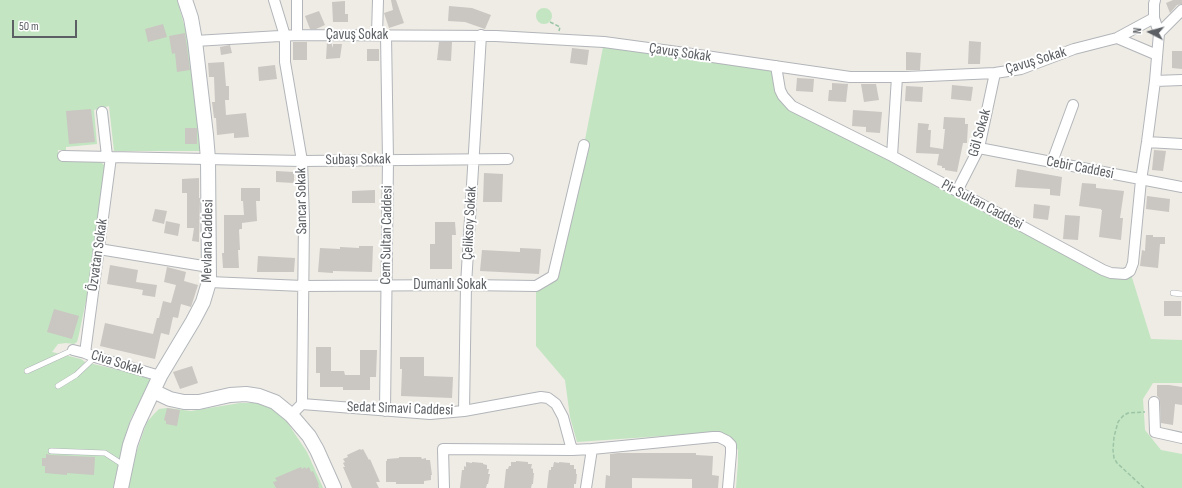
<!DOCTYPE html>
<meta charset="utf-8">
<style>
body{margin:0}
#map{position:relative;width:1182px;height:488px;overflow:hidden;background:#eeece5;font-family:"Sofia Sans Condensed",sans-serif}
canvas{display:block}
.north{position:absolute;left:1130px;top:12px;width:40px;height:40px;-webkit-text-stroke:3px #fff;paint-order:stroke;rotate:276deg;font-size:11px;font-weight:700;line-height:16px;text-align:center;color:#5c6064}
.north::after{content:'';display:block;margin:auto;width:14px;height:18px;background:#5c6064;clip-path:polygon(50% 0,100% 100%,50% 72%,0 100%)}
.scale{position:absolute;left:12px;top:20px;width:65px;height:18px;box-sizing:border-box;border:2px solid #5c6064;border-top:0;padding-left:5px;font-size:12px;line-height:14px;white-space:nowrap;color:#5c6064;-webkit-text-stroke:3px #fff;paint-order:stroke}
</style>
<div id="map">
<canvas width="1182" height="488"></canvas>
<div class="north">N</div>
<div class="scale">50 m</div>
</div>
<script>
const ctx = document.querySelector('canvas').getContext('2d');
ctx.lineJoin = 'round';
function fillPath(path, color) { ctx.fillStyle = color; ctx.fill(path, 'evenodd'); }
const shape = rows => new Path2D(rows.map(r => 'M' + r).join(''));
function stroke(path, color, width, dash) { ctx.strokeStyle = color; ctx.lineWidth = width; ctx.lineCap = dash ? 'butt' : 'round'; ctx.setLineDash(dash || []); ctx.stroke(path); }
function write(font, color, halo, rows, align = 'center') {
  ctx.font = font + ' "Sofia Sans Condensed",sans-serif'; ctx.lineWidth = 4; ctx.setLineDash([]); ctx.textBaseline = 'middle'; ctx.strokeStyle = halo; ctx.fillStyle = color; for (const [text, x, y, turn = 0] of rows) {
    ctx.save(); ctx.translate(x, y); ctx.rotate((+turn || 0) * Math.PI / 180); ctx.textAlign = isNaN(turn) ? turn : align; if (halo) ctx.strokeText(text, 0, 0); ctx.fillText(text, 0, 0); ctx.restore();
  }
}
fillPath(shape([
 [0,0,177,0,186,31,197,97,202,151,114,151,109,106,94,110,97,144,66,147,66,150,58,150,58,160,90,160,97,161,102,163,105,166,105,169,87,296,79,334,77,342,74,344,66,343,58,344,52,352,81,359,85,362,139,375,152,380,131,418,124,439,113,488,0,488],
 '536 16a8 8 0 1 1 16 0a8 8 0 1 1-16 0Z',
 [604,42,776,66,783,96,1103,270,1130,271,1151,339,1182,340,1182,383,1153,383,1143,399,1145,430,1161,450,1182,454,1182,488,736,488,738,462,738,450,732,441,718,433,705,433,577,442,570,417,565,380,536,346,536,286,553,276,584,145],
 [240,403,255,403,266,405,274,410,287,422,307,452,323,488,127,488,133,462,144,430,147,422,154,414,159,409,167,408,191,411]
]), '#c3e5c2');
fillPath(shape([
 [391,0,396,0,404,23,389,28,384,13,393,10],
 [1173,0,1182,0,1182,4,1177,5,1170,13,1166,3],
 [345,1,345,14,348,14,348,22,333,22,332,2],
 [449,6,472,8,491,15,485,29,465,22,448,21],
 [319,11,325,25,316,29,310,29,305,16],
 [163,24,167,37,148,42,145,29],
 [185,33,190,70,177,72,175,53,172,54,169,36],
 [969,41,981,42,980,64,968,64],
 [293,42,307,42,307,60,293,60],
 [327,42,331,42,333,48,333,44,342,44,340,58,326,59],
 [439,42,452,42,451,61,437,60],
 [230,45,232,53,221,55,220,47],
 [572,48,589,50,587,65,570,63],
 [367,49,379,49,379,61,367,61],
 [1172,51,1182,51,1182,69,1172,68],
 [906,52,921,53,920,70,906,70],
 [224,62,226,86,229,86,229,100,225,100,226,115,246,113,249,137,234,138,234,133,217,135,216,118,214,118,212,102,215,102,214,77,209,77,208,63],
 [275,65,277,79,259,81,258,67],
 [797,78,814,79,813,92,796,91],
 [832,83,848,84,846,102,828,101,829,90,832,90],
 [861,84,876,84,879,100,864,102],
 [952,85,973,87,971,101,951,99],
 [906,86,923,87,922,102,905,101],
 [91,109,95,142,69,144,66,111],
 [853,110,882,112,880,133,866,132,866,127,852,126],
 [944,117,965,118,965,124,968,124,967,143,963,143,957,172,945,170,945,168,942,168,942,166,937,165,939,154,916,153,918,123,929,124,928,130,931,130,930,147,943,149,945,129,943,129],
 [185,128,197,128,197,144,185,144],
 [1154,150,1166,151,1163,171,1152,170],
 [1017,169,1062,177,1060,196,1050,195,1050,189,1015,187],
 [276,171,294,172,294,183,276,182],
 [484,173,503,174,502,202,483,202],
 [199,178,199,198,200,198,199,242,192,241,194,228,187,228,187,193,182,193,182,179],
 [1082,183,1096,184,1096,188,1124,191,1120,218,1123,218,1121,240,1099,237,1102,210,1101,210,1101,209,1079,206],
 [241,188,260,188,260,201,256,201,257,221,242,223,242,229,240,229,239,230,240,250,238,250,239,268,223,268,222,253,224,253,224,215,244,215,243,201,241,201],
 [375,190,375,203,352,203,352,191],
 [1147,196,1170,199,1169,212,1146,209],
 [1034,204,1050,206,1048,220,1033,218],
 [155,209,167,211,164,224,152,221],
 [1065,215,1080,216,1078,240,1063,239],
 [166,221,180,224,178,236,164,233],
 [435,222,455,222,456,235,452,235,452,269,430,269,430,244,435,244],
 [1146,235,1153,235,1153,237,1165,237,1165,244,1160,244,1158,268,1140,266,1142,250,1145,251],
 [359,246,373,246,372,272,333,271,333,273,318,272,320,248,340,249,340,247,359,248],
 [520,248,541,249,539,274,480,271,482,250,520,252],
 [258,256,295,258,294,272,257,272],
 [110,265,138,270,136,282,157,285,155,297,142,295,143,290,107,284],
 [167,267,186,272,184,281,198,285,191,307,181,304,178,318,173,317,169,335,161,333,155,359,100,346,105,323,153,334,157,318,159,318,163,301,171,303,176,285,164,282],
 [1164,301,1181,301,1181,316,1164,316],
 [54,309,79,316,72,339,47,332],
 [316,347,331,347,331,371,344,371,345,375,360,375,360,350,377,350,376,377,370,377,370,390,343,390,343,387,320,387,320,373,316,373],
 [400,357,424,357,424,376,453,377,452,398,401,396,402,369,400,369],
 [192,366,198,383,180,389,173,372],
 [1157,385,1169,385,1182,387,1182,405,1175,404,1173,425,1161,423,1160,402,1159,398,1157,396],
 [167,408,180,410,177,426,166,424,166,421,164,420],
 [360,449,361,450,363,449,369,460,370,459,380,482,376,482,379,488,352,488,343,467,345,467,343,463,345,462,343,459,348,457,347,455],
 [618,453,696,453,696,455,713,456,712,475,719,476,718,488,692,488,692,479,632,478,632,488,605,488,606,475,610,476,610,454],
 [46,454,51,455,95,457,94,475,67,473,67,475,45,473,45,466,42,466,42,458,46,458],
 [399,457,421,457,422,459,426,458,426,460,430,460,432,475,431,475,431,480,424,481,424,484,396,484,396,482,386,482,386,461,387,461,387,459,399,458],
 [516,461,528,462,528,464,532,464,531,468,533,469,533,473,534,473,533,484,532,484,531,488,504,488,506,469,508,469,509,466,511,466,511,462,516,462],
 [466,462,472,463,472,462,483,463,483,464,487,465,487,469,489,469,488,474,490,474,488,484,487,484,486,488,460,488,462,470,464,470,464,466,466,467],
 [554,462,559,463,559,462,570,463,570,465,574,465,574,469,576,469,576,474,577,474,576,484,574,484,574,488,547,488,549,470,551,470,551,467,553,467],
 [301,467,302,469,305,467,306,469,309,467,311,472,313,471,319,485,318,485,319,488,276,488,273,482,277,481,275,478]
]), '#cac6c2');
const lane = shape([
 [1173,293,1182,294],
 [27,371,73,350],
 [58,386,76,375,95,357],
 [51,451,105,453,125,466]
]);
const street = shape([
 [274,0,285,36,285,62,302,161,304,220,302,404],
 [297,0,297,35],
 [1159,33,1182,10],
 [377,35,378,0],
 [1117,38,1157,55],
 [195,41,297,35,496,36,604,42,685,53,850,77,906,77,995,73,1021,69,1074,49,1117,38,1154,18],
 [776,66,780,90,783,96,792,106,892,156,1103,270,1111,273,1125,274,1130,271,1133,263,1141,180,1147,142,1155,81,1159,33,1154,18,1154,4,1155,0],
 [1155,81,1182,80],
 [102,112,107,156],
 [1147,142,1182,144],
 [979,148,1182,187],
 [63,156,302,161,508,159],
 [892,156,897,77],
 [1052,162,1073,105],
 [957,191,979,148,995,73],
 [99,249,209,267],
 [209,282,303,286,466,285,536,286,553,276,584,145],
 [73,350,85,353,95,357,160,376],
 [85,353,111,157],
 [1154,402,1155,432,1182,438],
 [385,411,388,160,386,35],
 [464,411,466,285,481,35],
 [291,415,302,404,430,414,464,411,541,397,548,398,556,404,563,417,572,450],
 [592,449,713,437,719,437,727,441,731,445,731,453,728,488],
 [444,488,443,449,572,450,592,449,586,488]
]);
const secondary = shape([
 [153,391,170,399,184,402,199,402,230,395,246,394,259,396,275,402,291,415,309,436,317,450,334,488],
 [121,488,130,445,137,425,160,376,193,321,203,302,209,282,208,159,206,135,195,41,191,18,185,0]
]);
stroke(lane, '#b2b5b9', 6);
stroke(street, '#b2b5b9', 12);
stroke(secondary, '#b3b7bb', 16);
stroke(shape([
 [550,22,560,27,559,31],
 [1144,488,1117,463,1114,458,1113,450,1114,437,1118,422,1123,416,1128,413,1145,412]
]), '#9cc5a6', 1.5, [4, 2]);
stroke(lane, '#fff', 5);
stroke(street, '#fff', 10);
stroke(secondary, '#fff', 14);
write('15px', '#5c6064', '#fff', [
 ["Çavuş Sokak",357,35],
 ["Çavuş Sokak",680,53,8],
 ["Çavuş Sokak",1036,61,-17],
 ["Göl Sokak",980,133,-74],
 ["Subaşı Sokak",358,160,-1],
 ["Cebir Caddesi",1080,168,11],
 ["Sancar Sokak",302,201,-91],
 ["Pir Sultan Caddesi",982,205,28],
 ["Çeliksoy Sokak",470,223,-87],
 ["Cem Sultan Caddesi",387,235,-89],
 ["Mevlana Caddesi",208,241,-89],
 ["Özvatan Sokak",98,255,-82],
 ["Dumanlı Sokak",450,285],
 ["Civa Sokak",117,363,17],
 ["Sedat Simavi Caddesi",400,409,2]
]);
</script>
